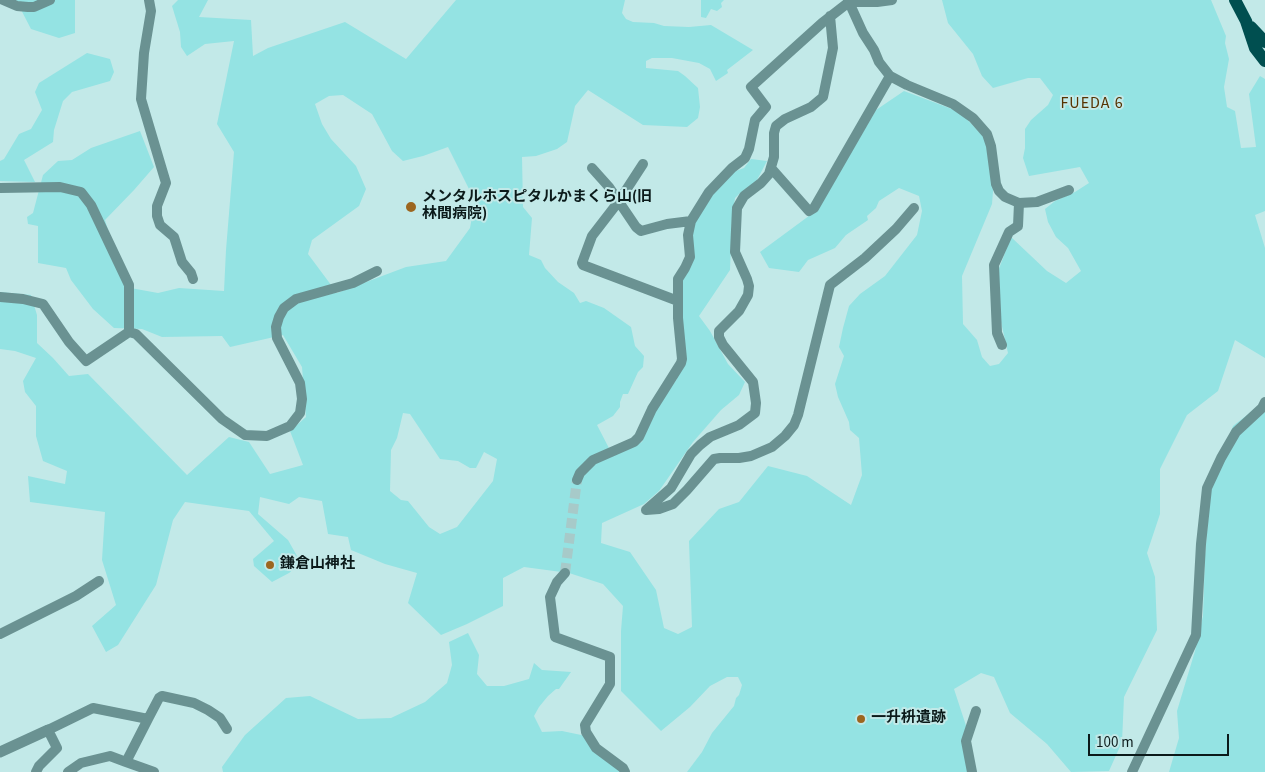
<!DOCTYPE html>
<meta charset="utf-8">
<style>
body{margin:0}
#map{position:relative;width:1265px;height:772px;overflow:hidden;background:#c2e9e8;font-family:"Source Sans 3",sans-serif}
canvas{display:block}
.scale{position:absolute;left:1088px;top:734px;width:141px;height:22px;box-sizing:border-box;border:2px solid #0b1a1a;border-top:0;padding-left:6px;font-size:15px;line-height:18px;white-space:nowrap;color:#0b1a1a;-webkit-text-stroke:4px #c2e9e8;paint-order:stroke}
</style>
<div id="map">
<canvas width="1265" height="772"></canvas>
<div class="scale">100 m</div>
</div>
<script>
const ctx = document.querySelector('canvas').getContext('2d');
ctx.lineJoin = 'round';
function fillPath(path, color) { ctx.fillStyle = color; ctx.fill(path, 'evenodd'); }
const shape = rows => new Path2D(rows.map(r => 'M' + r).join(''));
function stroke(path, color, width, dash) { ctx.strokeStyle = color; ctx.lineWidth = width; ctx.lineCap = dash ? 'butt' : 'round'; ctx.setLineDash(dash || []); ctx.stroke(path); }
function write(font, color, halo, rows, align = 'center') {
  ctx.font = font + ' "Source Sans 3","Noto Sans JP",sans-serif'; ctx.lineWidth = 4; ctx.setLineDash([]); ctx.textBaseline = 'middle'; ctx.strokeStyle = halo; ctx.fillStyle = color; for (const [text, x, y, turn = 0] of rows) {
    ctx.save(); ctx.translate(x, y); ctx.rotate((+turn || 0) * Math.PI / 180); ctx.textAlign = isNaN(turn) ? turn : align; if (halo) ctx.strokeText(text, 0, 0); ctx.fillText(text, 0, 0); ctx.restore();
  }
}
fillPath(shape([
 [16,0,75,0,75,33,59,38,31,29],
 [178,0,208,0,199,17,251,20,253,56,268,48,345,22,406,59,456,0,625,0,622,13,626,19,633,22,654,23,664,26,689,27,711,25,753,50,727,70,728,73,716,81,710,69,699,63,672,58,652,58,646,61,646,68,678,71,685,76,698,88,700,107,698,118,687,127,643,125,588,90,575,106,567,142,557,149,536,156,522,157,523,207,532,218,529,255,541,260,545,268,558,282,574,293,580,303,586,301,604,308,631,327,635,346,644,356,643,367,638,372,628,394,623,394,620,402,620,407,613,416,597,425,612,454,642,442,654,410,677,379,681,284,695,219,715,188,733,172,744,168,751,159,767,161,757,180,749,189,740,193,735,198,732,218,730,270,699,316,710,331,728,364,745,382,739,395,721,410,693,442,659,491,644,504,602,523,601,543,630,552,656,590,664,628,678,634,692,627,689,541,719,509,739,502,768,466,807,476,851,505,862,475,859,438,850,430,849,422,838,397,835,384,844,356,839,347,843,328,849,306,860,294,885,276,917,235,922,211,919,196,899,188,879,201,876,208,867,216,868,220,846,235,835,248,808,260,799,272,769,268,760,252,817,210,876,110,904,91,960,112,984,137,995,166,992,204,962,276,963,324,977,340,982,357,990,366,999,364,1008,353,1001,322,995,279,1011,237,1047,271,1066,283,1081,271,1068,248,1056,237,1048,222,1045,209,1055,201,1075,192,1089,183,1080,167,1029,176,1023,158,1025,148,1025,129,1031,120,1048,105,1053,95,1040,78,1028,78,993,88,982,76,973,54,948,23,942,0,1211,0,1226,36,1225,43,1229,59,1224,87,1227,107,1235,111,1241,148,1256,147,1249,94,1260,76,1265,79,1265,211,1255,215,1265,248,1265,358,1235,340,1218,391,1187,415,1160,469,1160,514,1147,553,1155,577,1157,630,1124,697,1122,742,1109,771,1071,772,1047,744,1010,713,994,677,981,673,954,689,971,741,966,763,969,772,687,772,702,752,712,733,734,706,736,698,739,695,742,685,738,677,727,677,710,686,690,707,661,731,621,691,621,631,623,606,603,584,569,573,524,567,503,578,503,606,467,624,441,635,408,603,417,573,385,564,351,550,348,537,328,534,322,501,299,497,289,504,260,497,258,514,288,540,301,563,289,573,272,582,254,566,253,559,274,541,249,511,185,502,173,520,156,585,118,645,106,652,92,626,116,605,102,560,105,512,30,502,28,476,65,484,67,471,43,461,36,436,36,406,25,392,23,381,36,358,15,351,0,349,0,292,31,295,37,315,37,343,53,358,69,376,88,374,187,475,229,437,249,442,270,474,303,465,290,431,306,417,302,367,283,335,230,347,222,336,162,337,142,329,114,328,93,309,71,280,66,268,38,263,38,226,28,224,27,217,33,213,43,175,58,161,72,160,91,148,140,131,154,167,134,190,105,220,125,287,158,293,179,288,224,291,226,250,234,152,217,124,234,41,205,44,187,56,181,47,180,32,172,6],
 [343,95,372,114,392,151,403,161,423,156,448,147,475,201,470,228,446,261,406,267,337,293,308,254,312,240,359,206,366,189,356,166,331,139,322,124,315,104,329,96],
 [403,413,410,414,440,459,458,461,470,468,476,468,484,452,497,459,493,481,457,527,440,534,429,527,408,501,401,500,390,491,391,450,397,438],
 [701,0,724,0,721,3,722,7,717,11,711,9,706,18,701,17],
 [87,53,110,59,114,72,110,81,72,92,63,101,54,130,53,142,24,160,35,182,0,181,0,161,4,159,19,134,31,129,42,110,35,92,39,83],
 [1265,401,1265,772,1169,772,1179,738,1177,711,1195,651,1203,616,1205,555,1211,487,1233,426],
 [468,633,479,655,477,674,487,686,504,686,529,679,534,663,542,670,571,672,559,689,556,689,548,696,539,707,534,716,542,732,562,731,586,736,622,772,223,772,222,767,245,735,286,698,310,696,358,719,391,718,425,702,447,683,452,665,449,642]
]), '#94e3e3');
stroke(shape([
 [565,573,577,480]
]), '#a7cac9', 10, [10, 5]);
stroke(shape([
 [3,0,17,6,28,7,34,7,50,0],
 [149,0,151,11,144,53,141,99,166,183,157,206,157,216,160,225,174,237,182,262,191,273,193,279],
 [848,0,863,33,874,50,879,62,890,76,907,85,953,104,973,118,987,134,991,146,996,184,999,191,1005,197,1019,203,1037,202,1069,190],
 [643,164,619,201,592,236,582,263,583,265,678,301],
 [592,168,609,187,636,227,641,231,667,224,691,221],
 [771,168,809,211,814,208,890,76],
 [0,188,60,187,81,192,91,205,129,285,129,332],
 [0,297,23,299,43,304,69,342,86,361,129,332],
 [129,332,136,334,222,419,245,435,267,436,290,426,300,413,302,399,300,383,277,338,276,327,279,317,284,308,296,299,353,283,377,271],
 [1002,345,997,333,994,265,1009,232,1018,226,1019,203],
 [577,480,580,473,593,460,634,442,639,437,652,409,681,363,682,359,678,318,678,279,685,268,690,257,688,235,691,221,709,192,732,168,745,158,749,149,755,120,766,107,751,87,822,23,849,2,877,2,892,0],
 [646,510,671,488,691,454,700,445,710,437,739,425,755,413,756,403,753,382,723,345,719,337,719,331,739,311,748,295,749,286,747,279,735,252,737,208,744,196,761,183,769,174,774,157,774,133,776,126,785,119,811,107,823,97,833,48,830,16],
 [646,510,659,509,673,504,687,490,714,459,720,458,739,458,751,456,772,447,785,436,794,425,798,415,830,285,865,258,896,229,914,208],
 [565,573,557,582,550,597,555,637,610,657,610,684,585,725,586,732,596,748,623,768,625,772],
 [0,634,76,596,99,581],
 [148,719,126,762,154,772],
 [36,772,39,766,57,748,48,730,93,708,148,719,159,698,162,696,194,703,208,710,220,718,227,729],
 [68,772,81,763,110,756,126,762],
 [972,772,966,741,976,711],
 [1132,772,1196,635,1201,544,1207,488,1221,458,1236,432,1262,408,1265,402]
]), '#6a9292', 10);
stroke(shape([
 [0,752,48,730]
]), '#6a9292', 11);
stroke(shape([
 [1235,0,1246,21,1255,48,1265,61],
 [1251,27,1265,42]
]), '#004f50', 12);
for (const [x, y, r, color] of [
 [411,207,6,"#9c661f"],
 [270,565,5,"#9c661f"],
 [861,719,5,"#9c661f"]
]) { const dot = new Path2D(); dot.arc(x, y, r, 0, 2 * Math.PI); ctx.fillStyle = color; ctx.fill(dot); stroke(dot, '#c2e9e8', 2); }
write('bold 15px', '#0b1a1a', '#c2e9e8', [
 ["メンタルホスピタルかまくら山(旧",422,198],
 ["林間病院)",422,215],
 ["鎌倉山神社",280,565],
 ["一升枡遺跡",871,719]
], 'left');
ctx.letterSpacing = '1px';
write('16px', '#563200', '#c2e9e8', [
 ["FUEDA 6",1092,104]
]);
ctx.letterSpacing = '0px';
</script>
